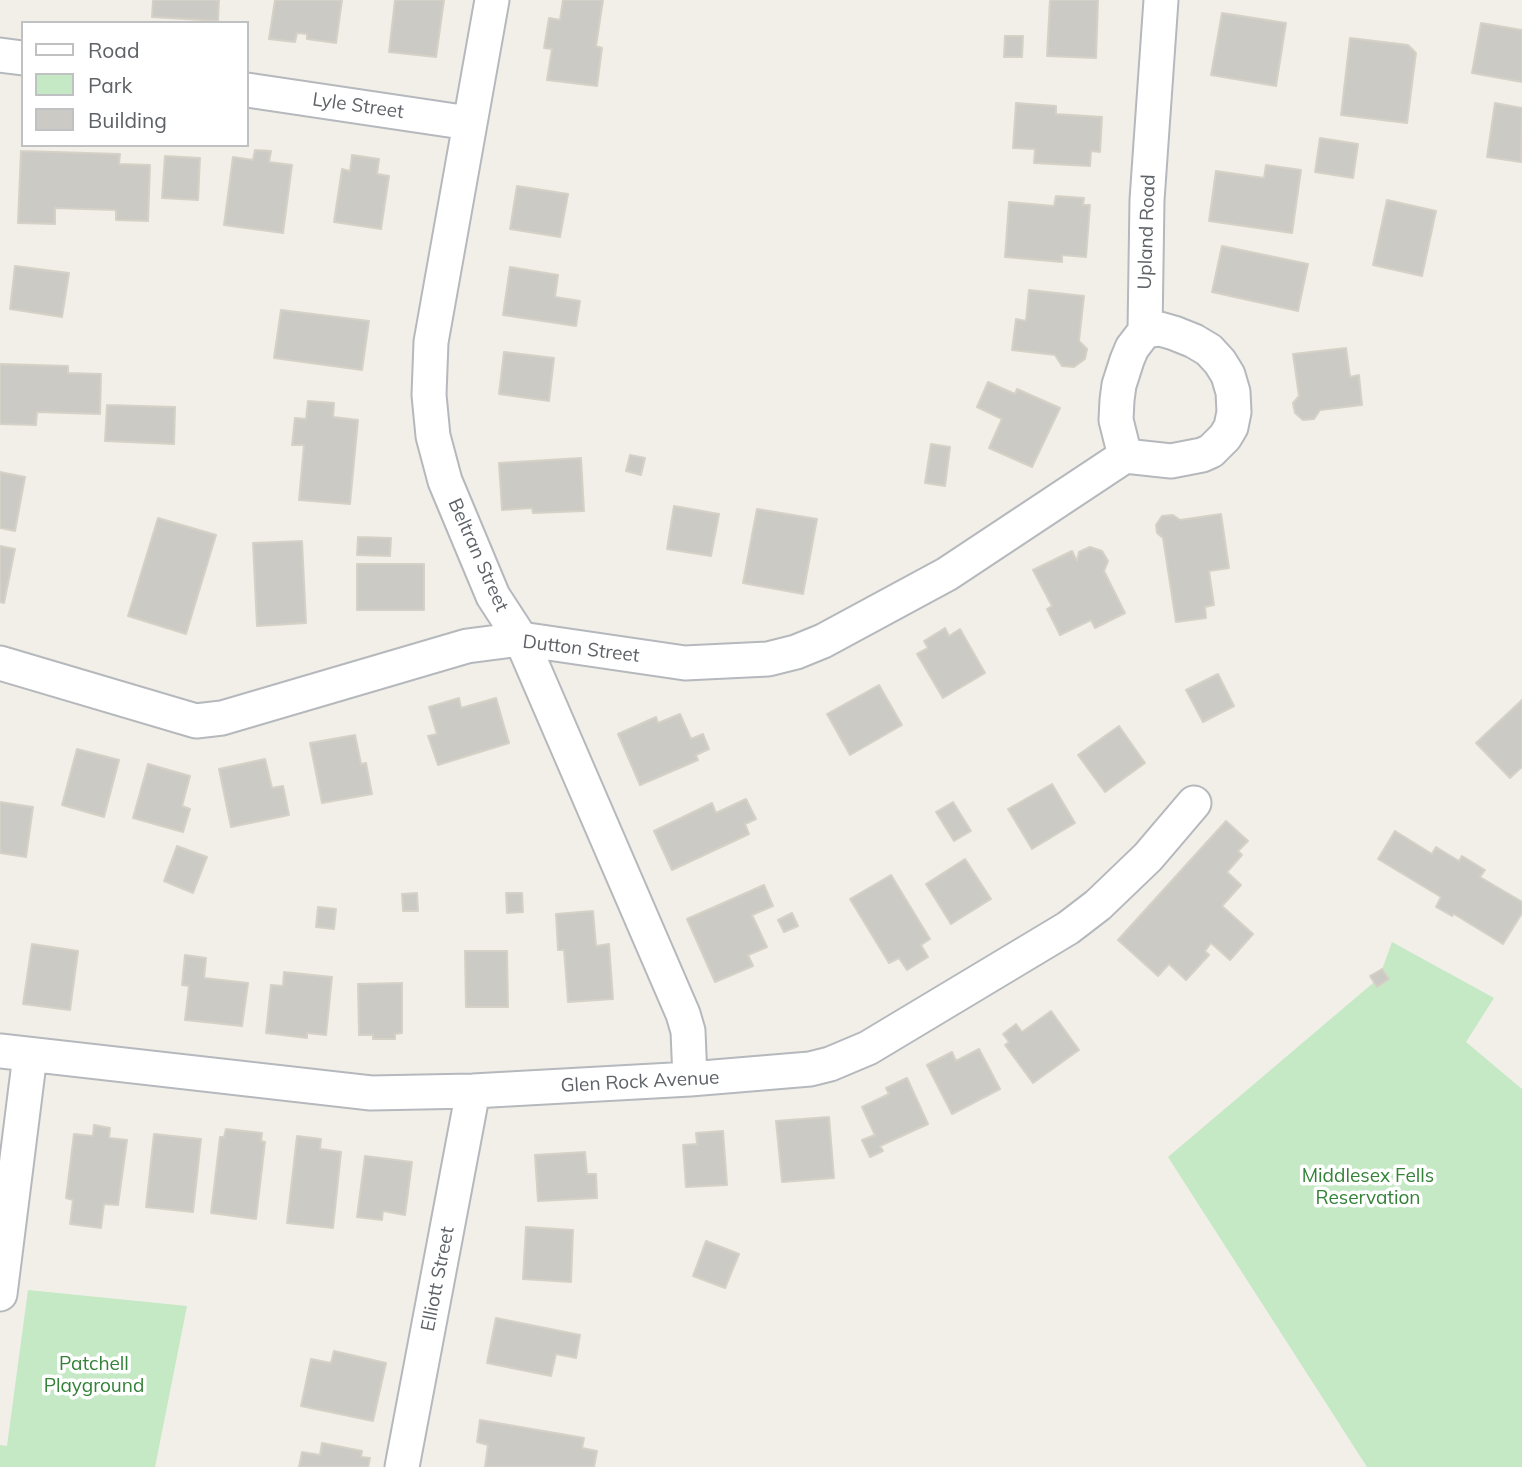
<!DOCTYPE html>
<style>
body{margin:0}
#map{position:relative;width:1522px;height:1467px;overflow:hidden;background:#f1efe8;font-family:Mulish,sans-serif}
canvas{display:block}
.legend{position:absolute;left:21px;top:21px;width:228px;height:126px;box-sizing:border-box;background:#fff;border:2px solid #bfc1c3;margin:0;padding:9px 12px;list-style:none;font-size:21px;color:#5f6368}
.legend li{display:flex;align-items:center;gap:14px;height:35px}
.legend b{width:35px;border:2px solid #bfc1c3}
</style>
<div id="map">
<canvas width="1522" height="1467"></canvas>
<ul class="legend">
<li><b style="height:9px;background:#fff"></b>Road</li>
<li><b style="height:19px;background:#c5e8c5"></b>Park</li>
<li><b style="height:19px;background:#cccac5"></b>Building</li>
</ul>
</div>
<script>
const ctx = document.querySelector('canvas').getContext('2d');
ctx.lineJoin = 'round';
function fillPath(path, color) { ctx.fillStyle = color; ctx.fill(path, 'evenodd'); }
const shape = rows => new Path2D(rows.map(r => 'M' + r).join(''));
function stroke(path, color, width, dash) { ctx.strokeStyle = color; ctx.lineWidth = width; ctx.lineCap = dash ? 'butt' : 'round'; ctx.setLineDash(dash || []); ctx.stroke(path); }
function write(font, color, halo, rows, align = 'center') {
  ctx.font = font + ' Mulish,sans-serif'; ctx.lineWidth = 7; ctx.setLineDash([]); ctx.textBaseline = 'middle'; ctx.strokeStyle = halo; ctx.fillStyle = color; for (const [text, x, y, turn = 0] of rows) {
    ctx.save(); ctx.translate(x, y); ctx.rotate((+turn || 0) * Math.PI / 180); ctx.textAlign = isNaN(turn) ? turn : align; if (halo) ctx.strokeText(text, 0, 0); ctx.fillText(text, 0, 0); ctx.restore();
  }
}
fillPath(shape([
 [1392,942,1494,998,1466,1042,1522,1089,1522,1467,1367,1467,1168,1157,1379,978],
 [28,1290,187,1306,155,1467,0,1467,0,1445,7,1446]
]), '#c5e8c5');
const building = shape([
 [153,0,219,0,218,21,152,17,153,0],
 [275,0,342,0,336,43,307,39,307,34,297,33,295,42,269,39,275,0],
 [395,0,444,0,436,57,389,52,395,0],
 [563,0,603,0,596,46,602,48,597,86,547,80,552,49,544,48,549,18,560,20,563,0],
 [1050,0,1098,0,1096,58,1047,56,1050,0],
 [1222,13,1286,23,1276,86,1211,75,1222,13],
 [1481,23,1522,30,1522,82,1472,73,1481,23],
 [1005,36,1023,36,1022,57,1004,57,1005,36],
 [1350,38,1408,45,1416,53,1407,123,1341,115,1350,38],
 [1016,103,1056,106,1056,114,1102,117,1100,152,1091,151,1090,166,1034,163,1035,149,1013,148,1016,103],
 [1495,103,1522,108,1521,162,1487,157,1495,103],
 [1320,138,1358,144,1353,178,1315,172,1320,138],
 [255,150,271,151,269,162,292,165,283,233,224,225,233,157,253,160,255,150],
 [21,151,120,154,119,164,150,165,148,221,116,220,116,210,55,208,55,224,18,223,21,151],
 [352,155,379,159,377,174,389,176,381,229,334,222,342,169,350,171,352,155],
 [165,156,200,158,198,200,162,198,165,156],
 [1266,165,1301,170,1292,233,1209,221,1216,171,1264,178,1266,165],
 [517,186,568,194,560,237,510,229,517,186],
 [1056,196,1084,198,1083,205,1090,205,1086,257,1062,255,1062,262,1005,257,1009,202,1054,206,1056,196],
 [1387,200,1436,211,1422,276,1373,265,1387,200],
 [1222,246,1308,264,1298,311,1212,292,1222,246],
 [15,266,69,273,62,317,10,309,15,266],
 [510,267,558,275,555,297,580,301,576,326,503,315,510,267],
 [1029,290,1084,296,1079,341,1087,349,1085,359,1074,367,1062,366,1055,355,1012,350,1016,319,1026,321,1029,290],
 [281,310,369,321,362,370,274,358,281,310],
 [1346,348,1350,377,1359,375,1362,405,1320,410,1314,419,1303,420,1295,413,1293,403,1299,396,1293,354,1346,348],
 [504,352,554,358,549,401,499,394,504,352],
 [0,364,68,366,68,373,101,374,100,414,37,412,36,425,0,424,0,364],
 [988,382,1015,394,1017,389,1060,408,1032,467,989,448,1002,419,977,407,988,382],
 [308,401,334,403,333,417,358,420,350,504,299,500,304,445,292,445,295,418,306,419,308,401],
 [107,405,175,407,174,444,105,441,107,405],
 [931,444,950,447,945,486,925,483,931,444],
 [630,455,645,458,641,475,626,471,630,455],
 [581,458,584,511,533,513,532,508,502,510,499,463,581,458],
 [0,472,25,477,15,531,0,528,0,472],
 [674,506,719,514,711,556,667,549,674,506],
 [757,509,817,519,803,594,743,583,757,509],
 [1221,514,1229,568,1209,571,1214,605,1205,607,1206,618,1176,622,1163,538,1157,533,1156,525,1162,516,1173,515,1180,520,1221,514],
 [158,518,216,535,186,634,128,616,158,518],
 [358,537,391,538,390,556,357,555,358,537],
 [302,541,306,623,257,626,253,543,302,541],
 [0,546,15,549,4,603,0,602,0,546],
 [1090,547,1102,551,1108,561,1104,571,1125,613,1095,628,1091,620,1060,635,1047,609,1052,606,1033,570,1072,551,1077,561,1079,552,1090,547],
 [357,564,424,564,424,610,357,610,357,564],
 [945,628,949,636,960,629,985,673,943,698,917,654,928,648,924,641,945,628],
 [1218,674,1234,706,1203,722,1186,690,1218,674],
 [879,685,902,725,850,755,827,714,879,685],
 [459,698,461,708,496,698,509,743,438,765,428,736,437,734,429,707,459,698],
 [1522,700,1522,767,1510,778,1476,743,1522,700],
 [680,714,691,739,703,734,709,749,696,755,698,760,640,785,618,734,656,717,658,723,680,714],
 [1119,726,1145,763,1105,792,1078,755,1119,726],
 [355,735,361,764,366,763,372,794,322,803,310,743,355,735],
 [77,749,119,760,104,817,62,805,77,749],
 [265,759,272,788,283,786,289,815,231,827,219,769,265,759],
 [148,764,190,776,182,806,190,809,183,832,133,818,148,764],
 [1052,784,1075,823,1032,849,1008,809,1052,784],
 [746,799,756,819,745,824,749,834,672,870,654,831,712,803,716,813,746,799],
 [0,802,33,807,26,857,0,853,0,802],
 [953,802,971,831,954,841,936,812,953,802],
 [1226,821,1248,841,1238,851,1242,855,1227,872,1241,885,1222,906,1253,934,1230,960,1211,943,1205,951,1209,955,1186,980,1169,964,1158,976,1118,940,1226,821],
 [1395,831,1432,854,1436,847,1459,861,1462,856,1485,870,1480,877,1522,902,1522,913,1503,944,1454,914,1452,916,1436,907,1441,897,1378,859,1395,831],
 [177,846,207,857,193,893,164,881,177,846],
 [965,859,991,899,951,924,926,884,965,859],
 [891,875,930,939,921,945,928,957,907,970,899,958,889,963,850,899,891,875],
 [764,885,773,906,752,915,767,947,748,955,753,966,715,982,687,919,764,885],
 [417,893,418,911,403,911,402,894,417,893],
 [506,893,522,893,523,912,507,913,506,893],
 [318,907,336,909,334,929,316,927,318,907],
 [593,911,596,946,609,944,613,999,568,1002,564,950,558,950,556,914,593,911],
 [792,913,798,926,784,932,778,920,792,913],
 [32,944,78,951,70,1010,23,1004,32,944],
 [465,951,507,951,508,1007,466,1007,465,951],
 [185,955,206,958,204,978,248,983,242,1026,185,1020,189,986,182,985,185,955],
 [1382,969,1389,979,1377,987,1370,976,1382,969],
 [284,972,332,977,326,1035,307,1033,307,1038,266,1033,271,985,283,986,284,972],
 [402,983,402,1033,395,1034,395,1039,373,1039,373,1035,359,1035,358,984,402,983],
 [1051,1011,1079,1050,1033,1083,1005,1045,1009,1042,1003,1034,1016,1024,1022,1032,1051,1011],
 [979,1049,1000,1089,952,1114,927,1065,952,1052,956,1061,979,1049],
 [907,1078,928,1124,880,1146,883,1151,870,1157,862,1140,875,1135,862,1107,889,1094,886,1088,907,1078],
 [829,1117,834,1178,782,1182,776,1121,829,1117],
 [94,1125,110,1128,109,1138,127,1140,118,1205,104,1204,101,1228,70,1224,73,1200,66,1198,74,1134,93,1136,94,1125],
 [226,1129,262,1133,261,1141,265,1142,256,1219,211,1213,220,1137,224,1137,226,1129],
 [723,1131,727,1185,686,1187,683,1145,697,1144,696,1133,723,1131],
 [154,1134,201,1139,193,1212,146,1207,154,1134],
 [297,1136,321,1139,320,1149,341,1152,333,1228,287,1223,297,1136],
 [585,1152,587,1174,596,1174,597,1198,538,1201,535,1155,585,1152],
 [365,1156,412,1162,405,1215,383,1211,382,1220,357,1217,365,1156],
 [526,1227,573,1230,571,1282,523,1279,526,1227],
 [706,1241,739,1254,725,1288,693,1276,706,1241],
 [496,1318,580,1335,576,1358,556,1354,551,1376,487,1363,496,1318],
 [334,1351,386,1363,373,1421,301,1406,311,1359,331,1363,334,1351],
 [480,1420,584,1438,582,1448,597,1451,594,1467,485,1467,488,1445,477,1442,480,1420],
 [322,1443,362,1451,361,1457,370,1458,368,1467,299,1467,302,1452,320,1455,322,1443]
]);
fillPath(building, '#cccac5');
stroke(building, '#d6d1c6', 2);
const street = shape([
 [492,0,431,342,429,395,433,436,445,481,493,596,521,639,683,1014,688,1031,690,1079],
 [0,55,23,58],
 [247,90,469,123],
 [1125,456,1116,420,1117,400,1119,385,1127,360,1132,348,1145,331,1147,200,1161,0],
 [1125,456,1171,461,1202,455,1211,451,1225,437,1231,427,1234,412,1233,392,1228,375,1220,362,1209,350,1194,341,1174,333,1160,329,1145,331],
 [0,663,196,721,222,718,467,646,521,639,685,663,768,659,796,652,823,641,947,574,1125,456],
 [0,1051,371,1093,473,1091,690,1079,810,1069,830,1064,868,1048,1068,928,1098,905,1148,857,1194,803],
 [0,1294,30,1055],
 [402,1467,473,1091]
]);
stroke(street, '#b5b8bc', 37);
stroke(street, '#fff', 33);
write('19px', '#5f6368', '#fff', [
 ["Lyle Street",358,106,8],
 ["Upland Road",1147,232,-88],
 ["Beltran Street",478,555,66],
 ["Dutton Street",581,649,7],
 ["Glen Rock Avenue",640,1082,-3],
 ["Elliott Street",438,1279,-79]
]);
write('19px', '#348238', '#fff', [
 ["Middlesex Fells",1368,1176],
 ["Reservation",1368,1198],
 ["Patchell",94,1364],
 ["Playground",94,1386]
]);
</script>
